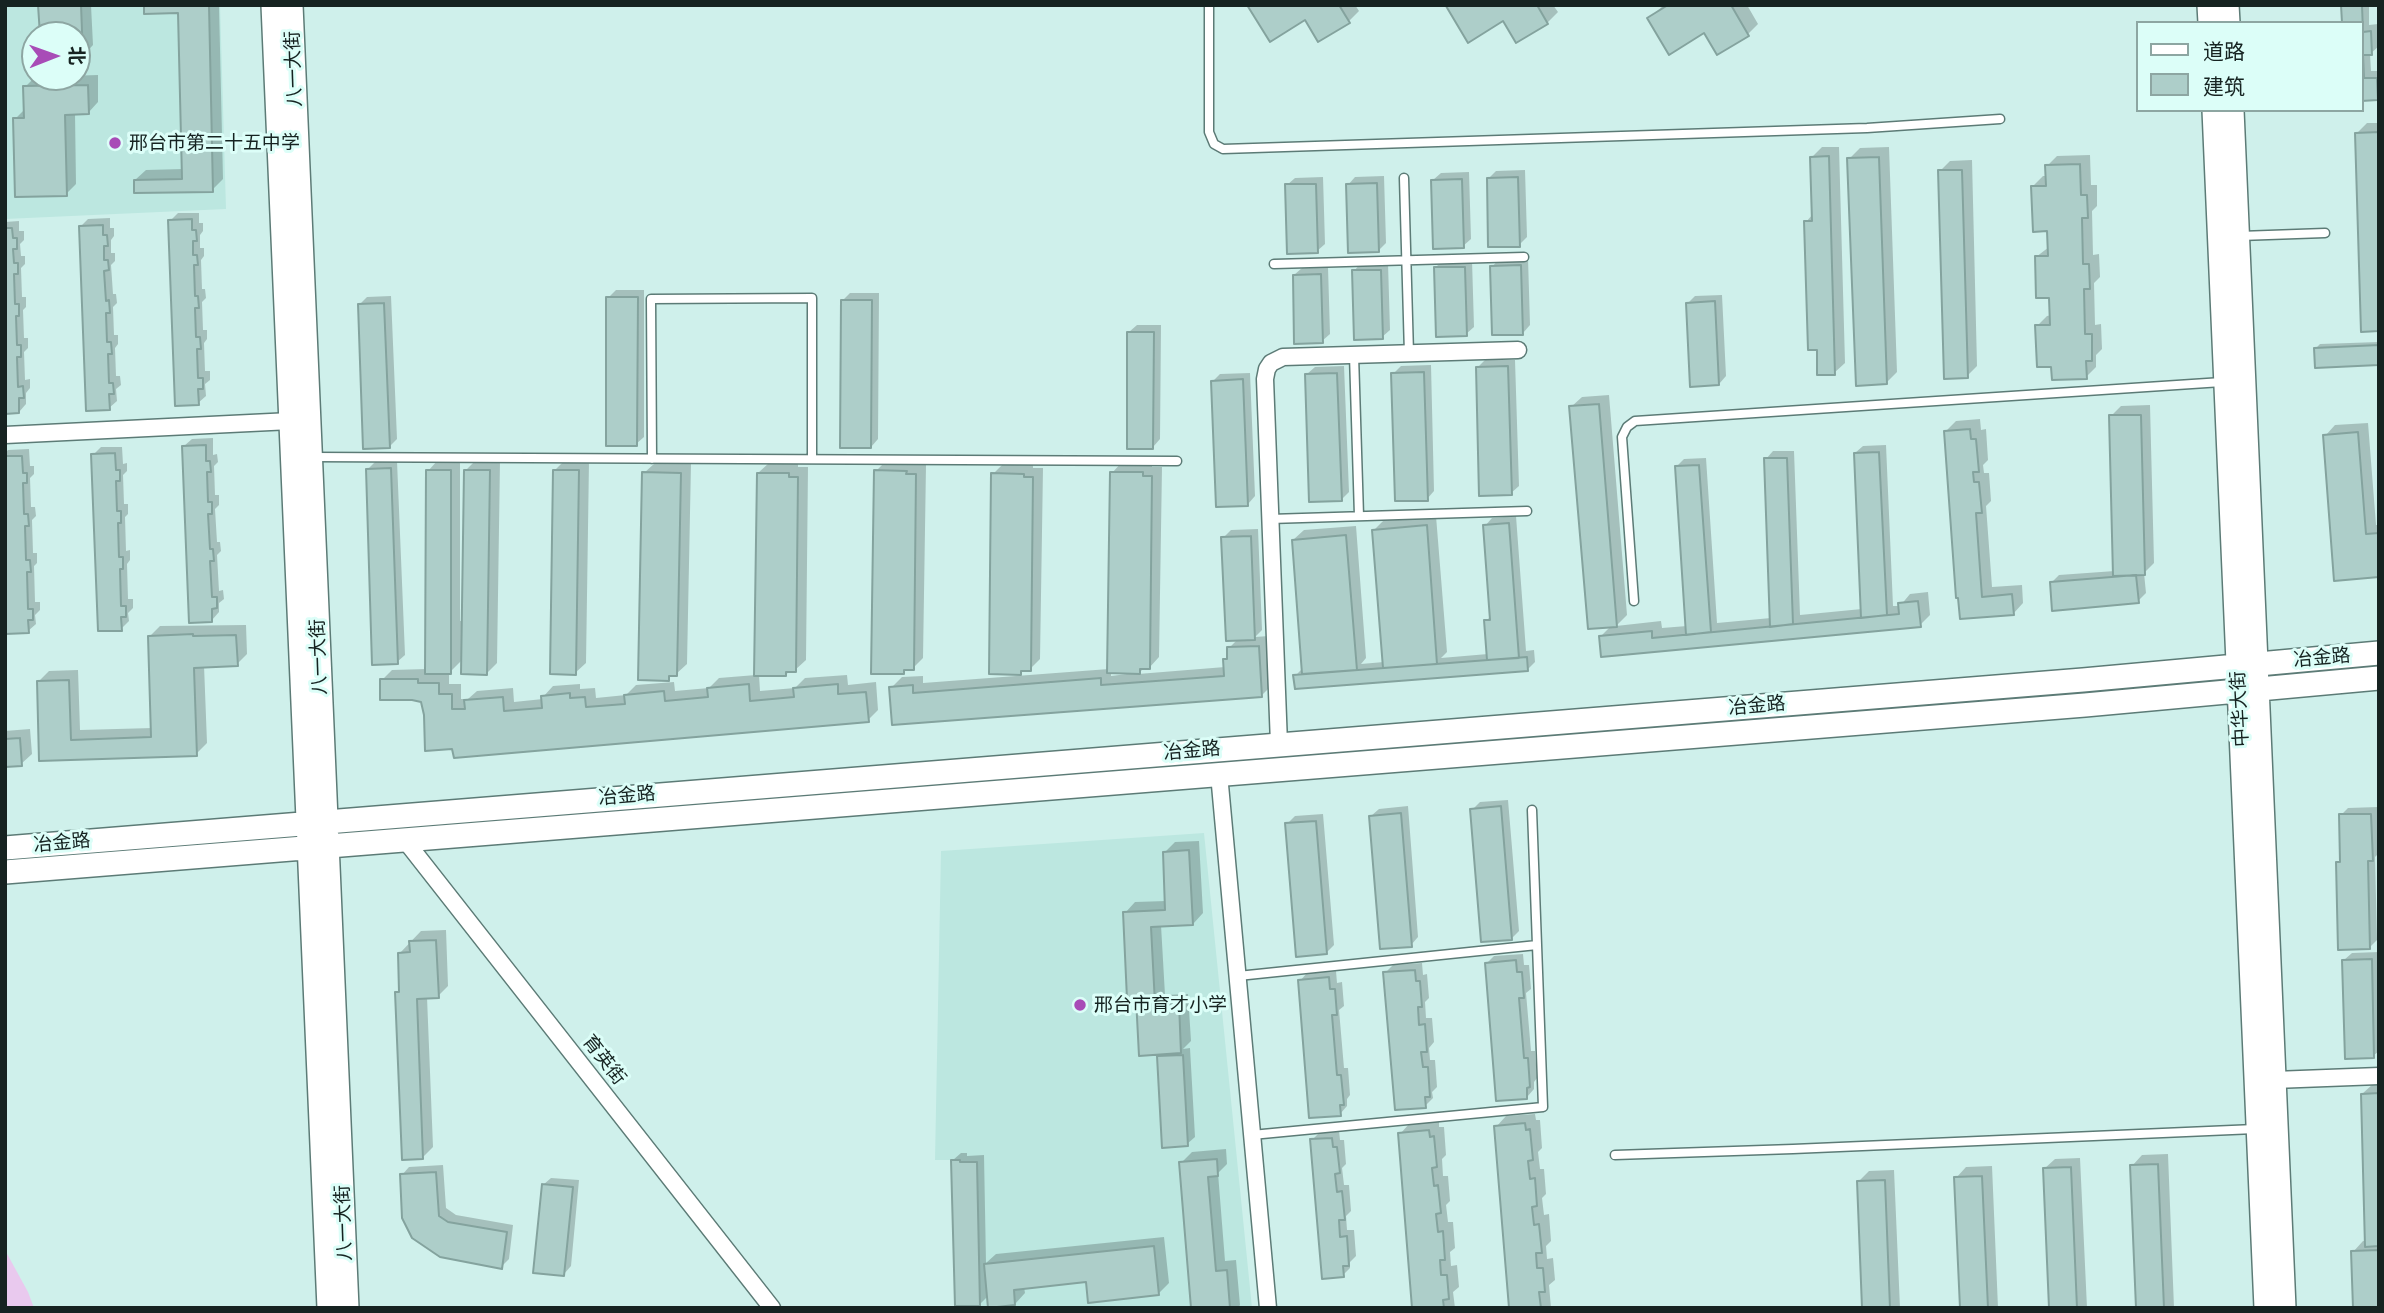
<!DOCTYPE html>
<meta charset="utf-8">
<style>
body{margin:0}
#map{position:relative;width:2384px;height:1313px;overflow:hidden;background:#cff0eb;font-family:"Alegreya Sans","Noto Sans SC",sans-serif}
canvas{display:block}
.frame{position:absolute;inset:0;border:7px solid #162321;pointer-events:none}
.legend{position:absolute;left:2136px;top:21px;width:228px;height:91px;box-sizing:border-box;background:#dcfef8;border:2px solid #8da6a2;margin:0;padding:9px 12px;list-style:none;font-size:21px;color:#162321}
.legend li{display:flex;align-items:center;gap:14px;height:35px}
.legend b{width:35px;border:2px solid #8da6a2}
.north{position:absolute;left:21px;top:21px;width:70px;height:70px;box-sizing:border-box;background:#dcfef8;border:2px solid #8da6a2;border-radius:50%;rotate:89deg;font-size:19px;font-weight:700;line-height:28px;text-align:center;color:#162321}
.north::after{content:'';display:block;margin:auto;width:24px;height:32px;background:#a84cb7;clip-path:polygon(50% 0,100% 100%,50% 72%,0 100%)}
</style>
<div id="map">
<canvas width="2384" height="1313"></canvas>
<div class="frame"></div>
<ul class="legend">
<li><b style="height:9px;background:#fff"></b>道路</li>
<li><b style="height:19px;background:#adcec9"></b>建筑</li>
</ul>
<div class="north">北</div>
</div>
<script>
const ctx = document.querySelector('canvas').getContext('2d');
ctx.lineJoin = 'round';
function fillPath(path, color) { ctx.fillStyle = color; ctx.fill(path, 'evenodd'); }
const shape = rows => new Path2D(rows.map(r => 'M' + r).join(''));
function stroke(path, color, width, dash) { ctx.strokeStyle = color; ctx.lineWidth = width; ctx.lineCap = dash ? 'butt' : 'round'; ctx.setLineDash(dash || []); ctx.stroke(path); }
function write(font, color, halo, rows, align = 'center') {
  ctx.font = font + ' "Alegreya Sans","Noto Sans SC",sans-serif'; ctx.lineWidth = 6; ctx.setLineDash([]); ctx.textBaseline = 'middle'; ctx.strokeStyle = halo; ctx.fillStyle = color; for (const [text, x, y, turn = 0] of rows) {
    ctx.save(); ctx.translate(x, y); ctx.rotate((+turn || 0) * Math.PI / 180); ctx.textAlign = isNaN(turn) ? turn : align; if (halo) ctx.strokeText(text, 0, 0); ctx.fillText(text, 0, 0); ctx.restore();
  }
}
fillPath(shape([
 [5,5,220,5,226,209,5,219],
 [35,35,77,35,77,77,35,77],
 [1204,833,1252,1308,955,1306,951,1160,935,1160,941,851]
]), '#bce7e0');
fillPath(shape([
 [5,1250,28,1292,34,1308,5,1308]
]), '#e9c9ee');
fillPath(shape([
 [40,5,91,5,93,45,83,56,77,56,77,35,41,35],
 [145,5,219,5,223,179,212,190,135,180,146,170,183,169,180,11],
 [1355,5,1359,11,1349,21,1305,18,1250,6],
 [1449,5,1553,5,1558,12,1547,23,1517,41,1504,19],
 [1664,5,1747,5,1758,24,1748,34,1718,52,1705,31,1649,18],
 [2343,5,2369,5,2369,25,2378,24,2379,46,2370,54,2371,71,2379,71,2377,99,2361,99,2361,23],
 [98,75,98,102,88,113,75,113,76,184,66,194,15,119,25,109,25,87,35,77],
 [2367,123,2379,123,2379,329,2357,133],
 [1822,147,1839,147,1845,363,1834,373,1819,348,1806,222,1813,214,1812,157],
 [1889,147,1897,372,1886,383,1849,159,1860,148],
 [2090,155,2091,185,2097,185,2097,206,2092,211,2093,255,2099,254,2100,277,2094,283,2095,325,2101,324,2102,349,2096,355,2096,367,2086,377,2053,365,2037,326,2047,316,2052,315,2051,296,2036,257,2049,247,2049,229,2033,186,2043,176,2047,176,2047,166,2057,156],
 [1972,160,1977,366,1967,376,1940,171,1950,161],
 [1525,170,1527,237,1519,245,1488,179,1496,171],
 [1469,172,1471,239,1463,246,1433,180,1441,173],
 [1384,176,1386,243,1378,251,1348,185,1355,177],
 [1323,177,1325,244,1317,251,1287,185,1295,178],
 [178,213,199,213,199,223,203,223,203,231,200,235,200,248,204,248,204,256,201,260,202,289,205,289,206,298,202,302,203,330,207,330,207,339,204,343,205,371,210,371,210,380,205,384,206,396,198,403,170,221],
 [110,218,110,228,114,228,114,236,111,240,111,253,115,253,115,261,111,265,113,294,116,294,117,303,113,307,114,335,118,335,118,344,115,348,116,376,120,376,121,385,116,389,117,401,109,408,81,226,88,219],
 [19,221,19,231,24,231,24,240,20,244,21,256,25,256,25,264,21,268,22,297,26,297,26,307,23,310,24,338,28,338,28,348,24,352,25,380,30,379,30,388,26,393,26,404,19,412,5,412,5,222],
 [1528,258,1530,325,1523,333,1492,267,1499,259],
 [1443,260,1472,260,1474,327,1466,334,1435,268],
 [1361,263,1388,263,1390,330,1382,337,1354,271],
 [1328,267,1330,334,1322,341,1294,275,1302,268],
 [616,290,644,290,644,437,636,444,608,298],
 [850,293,879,293,878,439,871,447,843,300],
 [1722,295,1726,376,1719,384,1687,304,1695,296],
 [391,296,397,439,389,447,359,305,367,297],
 [1137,325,1161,325,1160,439,1153,447,1129,332],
 [2379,342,2379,363,2315,349,2320,344],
 [1485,360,1515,360,1519,486,1511,493,1477,368],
 [1431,365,1434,491,1427,499,1393,374,1401,366],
 [1344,366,1349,492,1341,500,1307,374,1315,367],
 [1250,373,1255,496,1248,504,1213,381,1220,374],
 [1609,395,1627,615,1616,626,1661,621,1662,628,1687,626,1676,467,1684,459,1706,458,1717,623,1771,618,1766,459,1773,451,1794,451,1800,615,1862,609,1855,453,1863,446,1886,445,1893,606,1900,606,1910,594,1928,592,1930,615,1920,625,1602,655,1601,636,1611,626,1571,407,1582,397],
 [2150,405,2154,563,2144,573,2146,593,2138,601,2052,582,2059,575,2115,571,2111,416,2121,406],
 [1980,419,1981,430,1986,429,1988,460,1983,465,1984,473,1989,473,1991,501,1986,506,1992,587,2022,585,2023,603,2013,614,1962,617,1946,431,1956,421],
 [2368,423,2376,525,2379,525,2379,576,2325,436,2335,425],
 [213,438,213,455,217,454,218,462,214,466,215,495,219,495,219,505,215,509,217,542,220,542,221,551,217,555,219,591,223,590,224,599,219,603,219,612,212,620,184,446,192,439],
 [101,447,122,447,123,464,127,463,127,471,123,475,124,504,128,504,128,514,125,517,126,551,130,550,130,560,127,564,128,599,133,599,133,608,128,613,129,621,121,629,93,455],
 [29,449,30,466,34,466,34,474,30,478,31,507,35,507,36,516,32,520,33,553,37,553,37,563,34,566,35,602,40,602,40,610,35,615,36,624,28,631,5,585,5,453,8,450],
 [438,460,460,461,460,621,464,621,466,470,476,460,500,460,497,663,487,673,463,659,449,673,449,684,461,684,461,699,468,699,477,691,513,688,514,702,543,699,543,697,553,686,580,684,580,689,595,688,596,698,626,695,636,685,674,682,675,691,709,688,719,678,756,675,758,473,769,463,798,463,798,467,808,467,806,660,795,670,790,670,786,675,759,675,760,691,795,688,805,678,847,675,848,685,876,682,878,710,868,720,454,747,425,715,422,701,382,680,392,670,427,669,428,471],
 [565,460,589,461,586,663,575,673,554,471],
 [397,461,405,655,397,662,367,470,375,462],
 [886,461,916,461,916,465,926,465,923,658,913,668,907,668,903,672,876,471],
 [1122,462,1152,463,1152,467,1162,467,1159,657,1149,668,1144,668,1138,674,1225,667,1225,660,1229,655,1229,648,1238,639,1223,538,1231,530,1258,529,1262,630,1255,637,1269,636,1272,685,1262,695,894,724,891,688,902,677,923,676,923,683,1109,669,1112,473],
 [1111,671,1127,672,1127,674,1111,676],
 [655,463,691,463,687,664,676,674,672,674,668,679,644,473],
 [1003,464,1033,464,1033,468,1043,468,1040,659,1030,669,1025,669,1020,673,993,474],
 [1436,516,1447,652,1441,658,1488,654,1486,621,1492,615,1485,526,1492,518,1516,516,1526,651,1534,650,1535,662,1527,670,1295,676,1303,668,1293,540,1304,530,1356,526,1366,658,1361,664,1384,662,1374,530,1384,520],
 [246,625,247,654,237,664,204,665,207,743,196,754,41,759,38,682,49,671,78,670,80,730,153,728,150,636,160,626],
 [30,729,32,754,21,764,5,765,5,731],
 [1508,800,1519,931,1512,938,1472,810,1480,802],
 [1408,806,1418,937,1411,945,1371,816,1379,809],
 [2378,807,2379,853,2375,857,2377,940,2369,948,2338,863,2342,859,2341,815,2348,808],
 [1323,814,1334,945,1327,952,1287,824,1295,816],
 [1199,841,1203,913,1193,924,1161,925,1165,995,1188,994,1191,1041,1183,1049,1190,1048,1195,1137,1187,1144,1159,1057,1163,1053,1137,996,1125,913,1135,902,1166,901,1164,853,1175,842],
 [446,930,448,986,438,996,427,997,433,1147,423,1157,397,993,401,989,399,954,421,931],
 [2379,952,2379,1051,2373,1056,2344,960,2352,953],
 [1523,954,1524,965,1529,965,1531,989,1526,993,1531,1051,1535,1051,1537,1078,1534,1082,1534,1089,1527,1097,1486,964,1494,956],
 [1422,963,1423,975,1427,974,1429,998,1425,1002,1426,1018,1432,1018,1434,1042,1429,1048,1430,1060,1435,1060,1437,1087,1432,1092,1433,1098,1425,1106,1385,973,1393,965],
 [1336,971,1337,983,1342,982,1344,1006,1339,1010,1344,1068,1348,1068,1350,1095,1347,1099,1347,1106,1340,1114,1300,981,1307,973],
 [2373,1084,2379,1084,2379,1308,2353,1252,2363,1241,2367,1241,2362,1094],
 [1535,1114,1536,1120,1540,1120,1542,1148,1538,1152,1540,1169,1544,1169,1546,1194,1542,1198,1544,1215,1549,1214,1551,1241,1546,1246,1547,1259,1553,1258,1555,1280,1549,1285,1551,1308,1511,1308,1496,1127,1506,1116],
 [1439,1121,1439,1127,1444,1127,1446,1155,1442,1159,1443,1176,1448,1176,1450,1201,1446,1205,1448,1222,1453,1222,1455,1248,1450,1252,1451,1266,1457,1265,1459,1287,1453,1292,1455,1308,1414,1308,1400,1134,1410,1123],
 [1339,1131,1340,1140,1344,1140,1346,1164,1342,1168,1344,1185,1349,1185,1351,1211,1346,1216,1347,1230,1354,1230,1356,1256,1350,1262,1350,1268,1343,1275,1312,1140,1320,1132],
 [1226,1149,1227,1164,1218,1173,1225,1261,1236,1260,1240,1305,1238,1308,1193,1308,1181,1163,1192,1152],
 [961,1153,967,1153,967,1156,984,1155,986,1263,996,1254,1164,1237,1169,1283,1158,1294,1087,1281,1024,1287,1025,1293,1015,1304,989,1295,980,1304,953,1160],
 [2168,1154,2174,1308,2138,1308,2132,1166,2142,1155],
 [2080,1158,2087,1308,2051,1308,2044,1169,2055,1159],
 [443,1165,446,1208,456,1215,513,1225,509,1259,501,1267,441,1255,402,1175,409,1167],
 [1992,1166,1998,1308,1962,1308,1956,1178,1966,1167],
 [1894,1170,1900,1308,1864,1308,1858,1182,1869,1171],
 [551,1178,579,1180,571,1266,564,1274,543,1185]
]), '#0003');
const building = shape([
 [38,5,81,5,83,57,77,58,77,35,40,35,38,5],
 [144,5,209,5,213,192,134,193,134,180,182,179,178,13,144,14,144,5],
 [1247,5,1339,5,1350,23,1318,42,1305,20,1270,42,1247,5],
 [1448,5,1537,5,1548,24,1516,43,1503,21,1468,43,1446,6,1448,5],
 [1668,5,1731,5,1749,36,1717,55,1704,33,1669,55,1647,18,1668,5],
 [2341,5,2365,5,2362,5,2363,32,2371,31,2372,55,2363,55,2364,78,2377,78,2378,100,2361,101,2361,23,2342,23,2341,5],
 [88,85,89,114,65,115,67,196,15,197,13,118,24,118,23,86,88,85],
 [2379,132,2379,331,2361,332,2355,133,2379,132],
 [1829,156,1835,375,1817,375,1817,350,1808,350,1804,221,1812,221,1810,157,1829,156],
 [1879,157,1887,384,1856,386,1847,158,1879,157],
 [2080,164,2081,195,2087,195,2088,218,2082,218,2083,264,2089,264,2090,289,2084,289,2085,334,2092,334,2092,361,2086,361,2087,379,2052,380,2051,367,2037,367,2035,325,2050,325,2049,298,2036,298,2035,256,2048,256,2047,231,2033,232,2031,186,2046,186,2045,165,2080,164],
 [1938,170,1962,170,1968,378,1944,379,1938,170],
 [1518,177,1520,247,1488,247,1487,178,1518,177],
 [1462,179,1464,248,1433,249,1431,180,1462,179],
 [1377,183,1379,252,1348,253,1346,184,1377,183],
 [1285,184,1316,184,1318,253,1287,254,1285,184],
 [192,219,192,230,196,230,197,241,193,241,193,255,197,255,198,265,194,265,195,296,198,296,199,308,195,308,196,337,200,337,201,349,197,349,198,378,203,378,203,389,198,389,199,405,175,406,168,220,192,219],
 [103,225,103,235,107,235,108,246,104,246,104,260,108,260,109,270,104,271,106,301,109,300,110,313,106,313,107,342,111,342,112,354,108,354,109,383,113,383,114,394,109,394,110,410,86,411,79,226,103,225],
 [5,228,12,228,13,238,17,238,17,249,13,249,14,263,18,263,18,274,14,274,15,304,19,304,19,316,16,316,17,345,21,345,21,357,17,357,18,387,23,386,24,398,19,398,19,413,5,414,5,228],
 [1521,265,1523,335,1492,335,1490,266,1521,265],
 [1434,267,1465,267,1467,336,1436,337,1434,267],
 [1352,270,1381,270,1383,339,1354,340,1352,270],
 [1321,274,1323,343,1294,344,1293,275,1321,274],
 [606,297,638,297,637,446,606,446,606,297],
 [841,300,872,300,871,448,840,448,841,300],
 [1715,301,1719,385,1690,387,1686,303,1715,301],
 [384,303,390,448,363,449,358,304,384,303],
 [1127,332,1154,332,1153,449,1127,449,1127,332],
 [2379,345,2379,365,2315,368,2314,348,2379,345],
 [1508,366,1512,495,1479,496,1476,367,1508,366],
 [1424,372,1428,501,1395,501,1391,373,1424,372],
 [1337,373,1342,501,1309,502,1305,374,1337,373],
 [1243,379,1248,506,1216,507,1211,381,1243,379],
 [1599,404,1617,627,1588,629,1569,406,1599,404],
 [2109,415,2141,415,2145,575,2113,576,2109,415],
 [1970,429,1971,439,1976,439,1979,472,1973,472,1974,482,1979,482,1982,513,1976,513,1982,597,2012,594,2014,615,1960,619,1958,598,1956,598,1944,431,1970,429],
 [2358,432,2366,534,2379,533,2379,577,2334,581,2323,435,2358,432],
 [206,445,206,461,210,461,211,472,207,472,208,502,212,502,212,514,208,514,210,549,213,549,214,561,210,561,212,597,217,597,217,608,212,609,212,622,189,623,182,446,206,445],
 [1879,452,1887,615,1861,618,1854,453,1879,452],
 [115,453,116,470,120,470,120,481,116,481,117,511,121,511,121,523,118,523,119,557,123,557,123,569,120,569,121,606,126,606,126,617,121,617,122,631,98,631,91,454,115,453],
 [5,456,22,456,23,473,27,473,27,483,23,483,24,514,28,514,29,526,25,526,26,560,30,560,31,572,27,572,28,609,33,609,33,620,28,620,29,633,5,634,5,456],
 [1764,458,1787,458,1793,624,1770,627,1764,458],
 [1699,465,1711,632,1686,635,1675,466,1699,465],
 [391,468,398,664,372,665,366,469,391,468],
 [426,470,451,470,451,674,425,674,426,470],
 [464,470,490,470,487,675,461,674,464,470],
 [553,470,579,470,576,675,550,674,553,470],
 [874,470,907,471,906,474,916,474,914,670,904,670,904,674,871,674,874,470],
 [642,472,681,473,677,676,669,676,669,681,638,680,642,472],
 [1110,472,1143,472,1143,476,1152,476,1150,669,1140,669,1140,674,1107,673,1110,472],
 [757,473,789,473,789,477,798,477,796,672,786,672,786,676,754,676,757,473],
 [991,473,1024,474,1024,477,1033,477,1031,671,1021,671,1021,675,989,674,991,473],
 [1509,523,1519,658,1487,660,1484,620,1490,620,1483,525,1509,523],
 [1427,525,1437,664,1383,668,1372,530,1427,525],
 [1346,535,1357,670,1302,674,1292,540,1346,535],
 [1251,536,1255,640,1226,641,1221,537,1251,536],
 [2136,575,2139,603,2052,611,2050,582,2136,575],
 [1918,601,1921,627,1601,657,1599,636,1652,631,1652,638,1899,614,1898,603,1918,601],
 [193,634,193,636,236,635,238,666,194,668,197,756,39,761,37,681,69,680,71,740,151,737,148,636,193,634],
 [1259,646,1262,697,892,725,889,687,913,685,913,693,1101,678,1101,685,1224,676,1223,659,1227,659,1227,647,1259,646],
 [1527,657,1528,671,1295,689,1293,675,1527,657],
 [380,679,418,679,418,683,439,683,439,694,452,694,452,709,465,709,464,700,503,697,504,711,542,708,541,696,570,693,570,698,585,697,586,707,625,704,624,695,664,691,665,701,708,697,707,688,749,684,750,701,794,697,793,688,838,684,838,694,866,692,869,722,454,758,452,749,425,751,424,715,421,702,412,700,380,700,380,679],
 [20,738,22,766,5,767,5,739,20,738],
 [1501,806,1512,940,1481,942,1470,809,1501,806],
 [1401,813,1412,947,1380,949,1369,816,1401,813],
 [2339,814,2371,814,2373,861,2368,861,2370,949,2338,950,2336,862,2340,862,2339,814],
 [1316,821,1327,954,1296,957,1285,823,1316,821],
 [1189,850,1193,925,1151,927,1155,1004,1179,1003,1181,1053,1139,1056,1136,998,1127,999,1123,912,1165,910,1163,852,1189,850],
 [436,940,439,998,417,999,423,1159,402,1160,395,992,399,992,398,953,410,952,409,941,436,940],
 [2372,959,2374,1058,2345,1059,2342,960,2372,959],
 [1516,960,1517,972,1522,972,1524,998,1519,998,1524,1058,1528,1058,1530,1087,1527,1088,1527,1099,1496,1101,1485,963,1516,960],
 [1415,970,1416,981,1420,981,1422,1007,1418,1007,1419,1025,1425,1024,1427,1052,1421,1052,1423,1067,1428,1067,1430,1097,1425,1097,1426,1108,1395,1110,1383,972,1415,970],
 [1329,977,1330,989,1335,989,1337,1015,1332,1015,1337,1075,1341,1075,1344,1105,1340,1105,1341,1116,1309,1118,1298,980,1329,977],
 [1183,1055,1188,1146,1162,1148,1157,1056,1183,1055],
 [2379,1093,2379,1246,2365,1247,2361,1094,2379,1093],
 [1525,1123,1526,1130,1530,1129,1533,1160,1528,1161,1530,1179,1535,1178,1537,1206,1532,1207,1534,1225,1539,1224,1542,1253,1536,1253,1537,1268,1543,1268,1545,1292,1539,1292,1541,1308,1509,1308,1494,1126,1525,1123],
 [1429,1130,1430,1137,1434,1136,1437,1167,1432,1168,1434,1186,1438,1185,1441,1213,1436,1214,1438,1232,1443,1231,1445,1260,1440,1260,1441,1275,1447,1275,1449,1299,1443,1300,1444,1308,1412,1308,1398,1133,1429,1130],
 [1332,1138,1333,1147,1337,1147,1340,1173,1335,1174,1337,1192,1342,1191,1345,1220,1339,1220,1340,1237,1347,1236,1349,1266,1343,1266,1344,1277,1322,1279,1310,1139,1332,1138],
 [1217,1159,1218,1176,1208,1177,1216,1271,1227,1270,1230,1308,1191,1308,1179,1162,1217,1159],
 [951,1160,960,1160,960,1162,977,1162,980,1306,955,1306,951,1160],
 [2158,1164,2164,1308,2136,1308,2130,1165,2158,1164],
 [2071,1167,2077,1308,2049,1308,2043,1168,2071,1167],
 [436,1172,439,1216,448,1222,507,1232,502,1269,440,1257,412,1238,402,1218,400,1174,436,1172],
 [1982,1176,1988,1308,1960,1308,1954,1177,1982,1176],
 [1885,1180,1890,1308,1862,1308,1857,1181,1885,1180],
 [542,1184,573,1187,564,1276,533,1273,542,1184],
 [1154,1246,1159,1295,1088,1303,1086,1282,1014,1290,1015,1305,988,1308,984,1264,1154,1246],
 [2379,1250,2379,1308,2353,1308,2351,1251,2379,1250]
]);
fillPath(building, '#adcec9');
stroke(building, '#84a39e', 2);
const lane = shape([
 [1209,5,1209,132,1214,144,1223,149,1867,128,2000,119],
 [1404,178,1409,354],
 [2240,236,2325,233],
 [1274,264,1524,257],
 [1354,355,1359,516],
 [312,457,1177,461],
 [652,459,651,299,812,298,812,459],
 [1270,519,1527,511],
 [1634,601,1622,437,1627,427,1635,421,2222,382],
 [1238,976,1537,945],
 [1252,1135,1543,1107,1532,810],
 [1615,1155,1793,1149,2255,1129]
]);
const street = shape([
 [5,435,291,421],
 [1279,744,1265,379,1267,369,1271,363,1283,357,1518,350],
 [1219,774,1268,1308],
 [404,839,772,1308],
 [2274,1080,2379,1076]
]);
const secondary = shape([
 [273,5,329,1308],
 [291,5,347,1308],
 [2209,5,2210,23],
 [2227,5,2228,23],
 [2214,110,2266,1308],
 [2232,110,2284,1308],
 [5,848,2083,680,2379,653],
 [5,872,2085,705,2379,678]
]);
stroke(lane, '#5c7b76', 11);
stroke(street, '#5c7b76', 19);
stroke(secondary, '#5c7b76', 26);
stroke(lane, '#fff', 8);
stroke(street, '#fff', 16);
stroke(secondary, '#fff', 23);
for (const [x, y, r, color] of [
 [115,143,7,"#a84cb7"],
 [1080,1005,7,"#a84cb7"]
]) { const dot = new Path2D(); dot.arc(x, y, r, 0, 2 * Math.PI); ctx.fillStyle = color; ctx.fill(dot); stroke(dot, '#dcfef8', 2.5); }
write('19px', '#162321', '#dcfef8', [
 ["八一大街",294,69,-92],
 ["八一大街",319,657,-92],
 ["冶金路",2322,658,-5],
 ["冶金路",1757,706,-5],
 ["中华大街",2240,709,-93],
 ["冶金路",1192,751,-5],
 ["冶金路",627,796,-5],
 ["冶金路",62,843,-5],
 ["育英街",604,1060,52],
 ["八一大街",344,1223,-92]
]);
write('19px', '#162321', '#dcfef8', [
 ["邢台市第二十五中学",129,143],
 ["邢台市育才小学",1094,1005]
], 'left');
</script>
